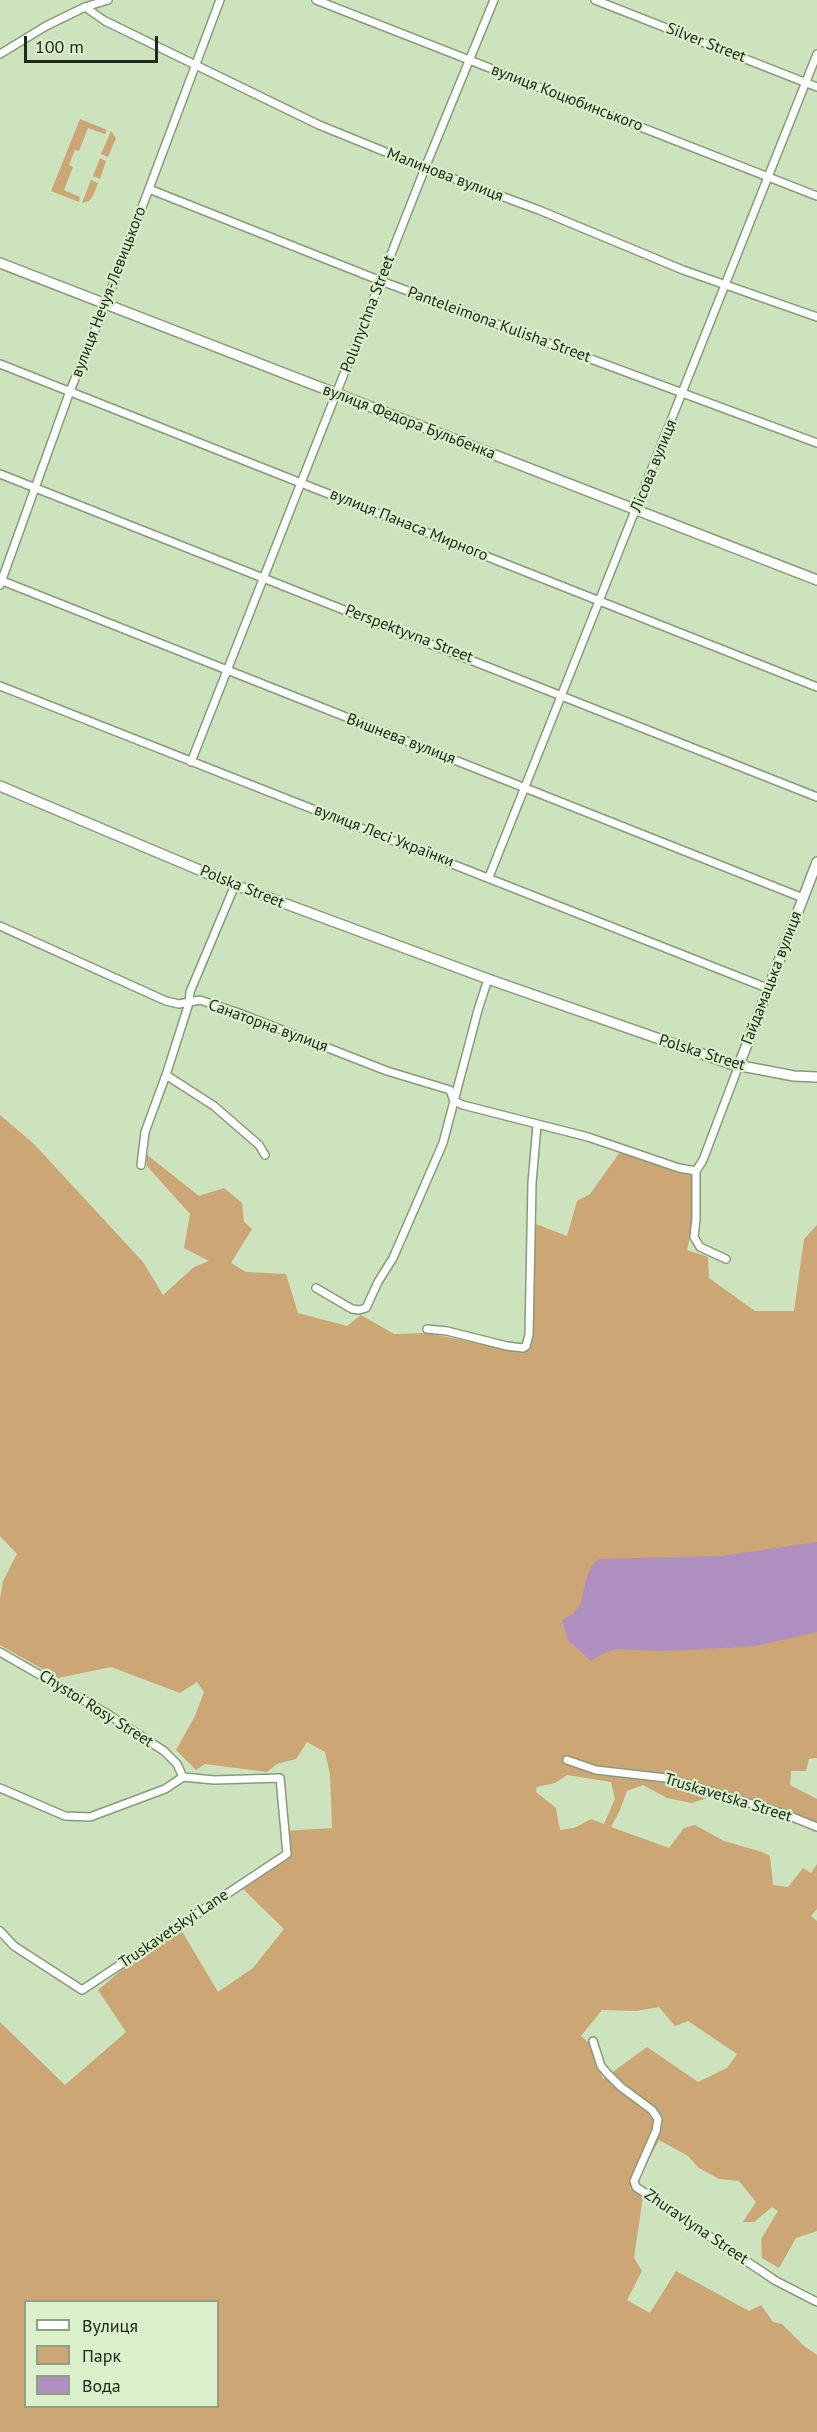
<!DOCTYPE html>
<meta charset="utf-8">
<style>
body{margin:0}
#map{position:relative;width:817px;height:2432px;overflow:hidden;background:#cce3be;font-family:"PT Sans",sans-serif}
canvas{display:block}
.legend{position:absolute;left:24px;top:2300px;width:195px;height:108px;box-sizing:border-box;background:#d9f0cb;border:2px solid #8fa085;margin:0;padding:8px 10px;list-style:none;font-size:18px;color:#20291b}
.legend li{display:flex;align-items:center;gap:12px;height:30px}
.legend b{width:30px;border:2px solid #8fa085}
.scale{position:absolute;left:24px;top:36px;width:134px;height:27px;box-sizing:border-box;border:3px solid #20291b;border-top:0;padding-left:8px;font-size:18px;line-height:21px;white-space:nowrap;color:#20291b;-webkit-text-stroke:4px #d9f0cb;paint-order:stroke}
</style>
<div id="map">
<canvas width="817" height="2432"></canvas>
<ul class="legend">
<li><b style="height:8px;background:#fff"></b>Вулиця</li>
<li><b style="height:16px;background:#cca675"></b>Парк</li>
<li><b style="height:16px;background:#af8ec0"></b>Вода</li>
</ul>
<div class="scale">100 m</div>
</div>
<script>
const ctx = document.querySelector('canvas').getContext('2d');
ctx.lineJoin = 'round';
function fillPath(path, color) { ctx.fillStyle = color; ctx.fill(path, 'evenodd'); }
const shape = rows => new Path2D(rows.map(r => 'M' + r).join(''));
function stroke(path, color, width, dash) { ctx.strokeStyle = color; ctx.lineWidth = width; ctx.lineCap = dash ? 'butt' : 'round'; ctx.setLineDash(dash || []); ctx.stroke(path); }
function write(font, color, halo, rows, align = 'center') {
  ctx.font = font + ' "PT Sans",sans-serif'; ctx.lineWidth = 4.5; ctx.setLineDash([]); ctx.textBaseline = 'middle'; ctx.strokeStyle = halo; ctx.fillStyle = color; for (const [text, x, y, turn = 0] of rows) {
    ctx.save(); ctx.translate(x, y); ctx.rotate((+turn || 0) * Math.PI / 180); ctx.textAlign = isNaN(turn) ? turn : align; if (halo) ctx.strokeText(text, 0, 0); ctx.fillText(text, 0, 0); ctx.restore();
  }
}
fillPath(shape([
 [80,119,107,130,105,134,88,128,79,151,75,150,69,165,73,167,64,190,80,197,79,202,51,191],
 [111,131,116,138,108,157,101,154],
 [100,158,106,161,100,179,93,176],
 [91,180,98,183,93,196,89,201,82,203],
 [0,1115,34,1144,143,1262,163,1295,194,1267,209,1261,184,1248,190,1214,147,1166,146,1154,199,1196,224,1188,242,1203,244,1222,252,1229,231,1263,246,1272,286,1274,298,1313,347,1326,361,1315,394,1334,427,1333,522,1352,529,1347,533,1336,533,1223,567,1236,577,1201,590,1194,620,1152,691,1174,693,1224,687,1250,708,1257,709,1278,755,1311,794,1311,804,1239,817,1225,817,1758,809,1759,806,1771,791,1771,790,1785,817,1799,817,1824,725,1792,692,1803,667,1798,643,1785,627,1791,620,1810,611,1827,669,1848,684,1828,695,1825,724,1841,762,1852,770,1856,773,1885,788,1887,803,1868,811,1873,817,1864,817,1909,811,1916,817,1921,817,2231,796,2238,779,2268,762,2258,761,2239,778,2211,772,2207,754,2222,743,2222,756,2202,739,2181,719,2179,699,2168,688,2156,659,2140,637,2182,643,2196,634,2258,642,2271,627,2300,650,2313,676,2271,749,2311,761,2305,773,2322,782,2324,804,2346,817,2355,817,2432,0,2432,0,2022,65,2085,126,2032,98,1990,177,1923,218,1992,253,1968,284,1929,241,1887,287,1854,285,1831,332,1828,330,1775,325,1752,307,1742,296,1759,277,1764,267,1772,205,1764,196,1770,176,1750,195,1716,204,1692,197,1682,180,1693,111,1667,58,1678,0,1645,0,1599,3,1581,17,1554,0,1536],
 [567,1775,611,1782,615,1799,604,1824,591,1819,574,1828,560,1830,556,1808,536,1792,537,1787,555,1783],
 [659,2007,675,2026,688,2021,737,2054,727,2068,698,2082,647,2047,603,2079,588,2042,581,2036,602,2010,636,2011],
 [26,2302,218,2302,218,2406,26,2406]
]), '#cca675');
fillPath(shape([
 [817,1542,817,1632,756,1646,667,1651,616,1649,604,1653,591,1661,568,1640,562,1620,573,1614,581,1603,587,1576,592,1565,599,1559,722,1556]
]), '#af8ec0');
const minor = shape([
 [316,0,817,196],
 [595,0,817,87],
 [85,7,105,21,319,125,425,168,539,210,683,270,817,317],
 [0,54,46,26,85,7,108,0],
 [149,189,381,281,817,443],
 [0,364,817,687],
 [0,474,817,797],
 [0,580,803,898],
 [0,585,70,391,106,303,220,0],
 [0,686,767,988],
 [191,762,425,168,494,0],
 [489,877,817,54],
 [235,885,190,992,189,1003,166,1075,214,1106,259,1145,265,1155],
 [0,926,166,1001,179,1004,200,1000,236,1012,387,1071,450,1090,454,1101,463,1105,588,1137,679,1168,696,1171,703,1160,739,1065],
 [141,1165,145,1132,166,1075],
 [696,1171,696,1219,694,1237,700,1247,726,1259],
 [316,1288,352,1309,359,1310,366,1308,378,1282,393,1258,443,1143,478,1010,488,979],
 [427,1329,447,1331,507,1346,523,1348,526,1346,529,1335,532,1183,537,1125],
 [0,1652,106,1713,164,1751,177,1764,183,1777],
 [567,1760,596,1770,666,1778,785,1814,817,1827],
 [0,1788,65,1816,90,1817,165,1789,183,1777,214,1780,280,1778,287,1854,82,1990,14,1946,0,1931],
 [593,2041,601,2066,607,2073,621,2087,652,2110,658,2119,656,2131,634,2181,636,2187,776,2281,817,2302]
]);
const tertiary = shape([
 [0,263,817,580],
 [0,786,235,885,488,979,731,1064,794,1076,817,1077],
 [739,1065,817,862]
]);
stroke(minor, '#869b79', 10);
stroke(tertiary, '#869b79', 12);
stroke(minor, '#fff', 7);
stroke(tertiary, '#fff', 9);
write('16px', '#20291b', '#d9f0cb', [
 ["Silver Street",706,43,21],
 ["вулиця Коцюбинського",567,98,21],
 ["Малинова вулиця",445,175,21],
 ["вулиця Нечуя-Левицького",109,292,-69],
 ["Polunychna Street",368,314,-69],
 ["Panteleimona Kulisha Street",499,325,20],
 ["вулиця Федора Бульбенка",409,422,21],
 ["Лісова вулиця",654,466,-68],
 ["вулиця Панаса Мирного",409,525,22],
 ["Perspektyvna Street",409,634,21],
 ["Вишнева вулиця",401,739,21],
 ["вулиця Лесі Українки",384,836,21],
 ["Polska Street",242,887,22],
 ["Гайдамацька вулиця",772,978,-69],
 ["Санаторна вулиця",268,1026,20],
 ["Polska Street",702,1053,17],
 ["Chystoi Rosy Street",96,1709,32],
 ["Truskavetska Street",728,1798,17],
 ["Truskavetskyi Lane",174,1929,-34],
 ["Zhuravlyna Street",696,2227,34]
]);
</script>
